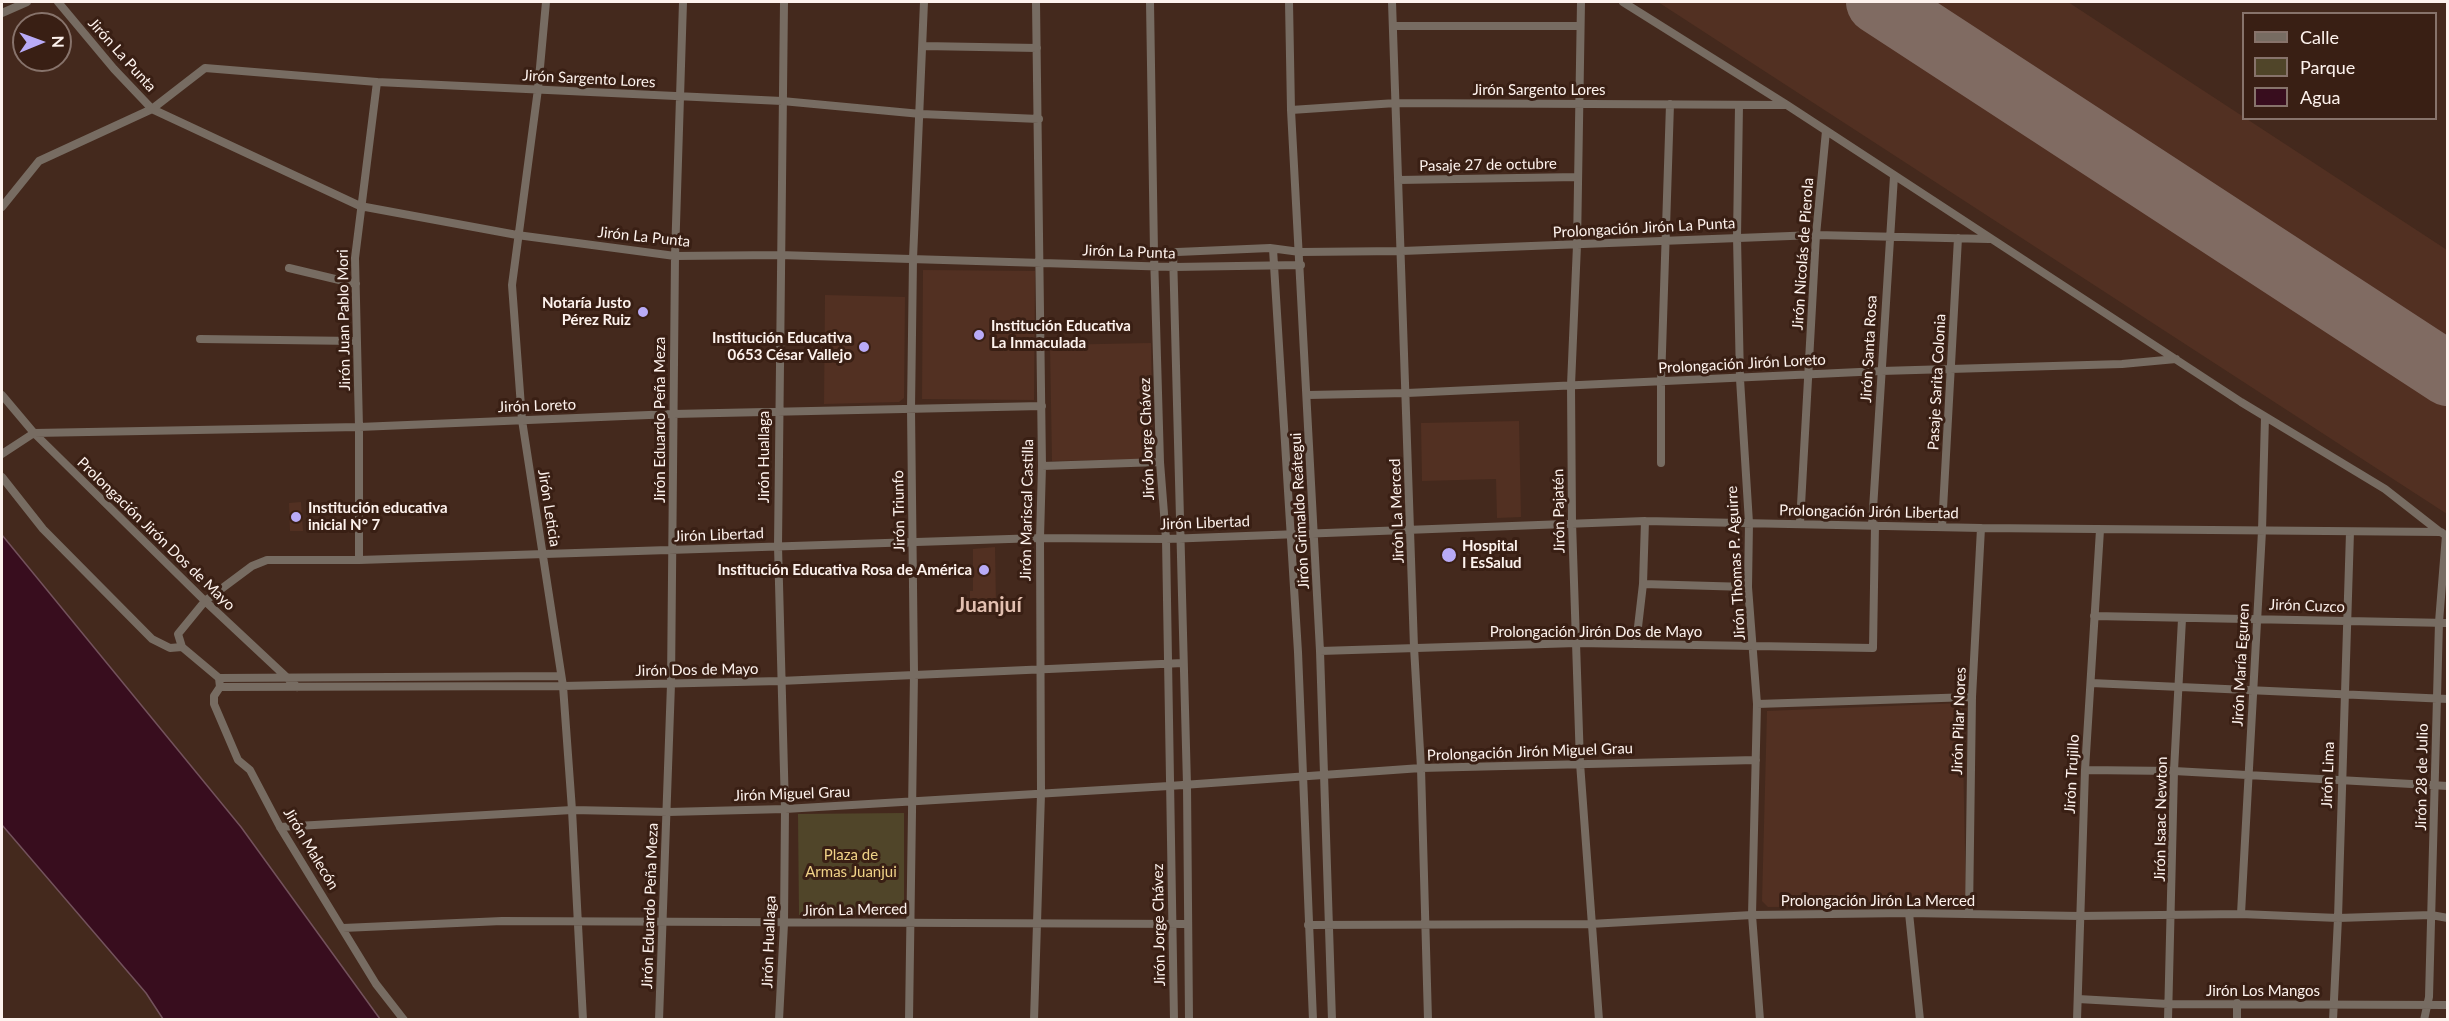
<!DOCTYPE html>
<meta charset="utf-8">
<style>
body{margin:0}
#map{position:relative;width:2449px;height:1021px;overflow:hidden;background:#44291d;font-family:Lato,sans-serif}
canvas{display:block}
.frame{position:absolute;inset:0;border:3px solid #fdf2ed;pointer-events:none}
.legend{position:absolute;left:2242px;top:12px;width:195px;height:108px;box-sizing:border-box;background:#391f14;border:2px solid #87736b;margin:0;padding:8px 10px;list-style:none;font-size:18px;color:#fdf2ed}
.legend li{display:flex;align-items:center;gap:12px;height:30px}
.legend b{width:30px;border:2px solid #87736b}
.north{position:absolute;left:12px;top:12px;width:60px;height:60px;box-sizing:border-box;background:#391f14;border:2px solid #87736b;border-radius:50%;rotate:89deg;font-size:16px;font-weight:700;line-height:24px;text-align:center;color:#fdf2ed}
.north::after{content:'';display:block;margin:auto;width:21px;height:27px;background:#b9abf7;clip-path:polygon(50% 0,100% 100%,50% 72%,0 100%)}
</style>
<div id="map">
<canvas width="2449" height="1021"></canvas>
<div class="frame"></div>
<ul class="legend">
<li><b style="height:8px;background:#776c62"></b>Calle</li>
<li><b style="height:16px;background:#504529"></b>Parque</li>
<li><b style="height:16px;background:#380d1e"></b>Agua</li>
</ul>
<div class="north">N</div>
</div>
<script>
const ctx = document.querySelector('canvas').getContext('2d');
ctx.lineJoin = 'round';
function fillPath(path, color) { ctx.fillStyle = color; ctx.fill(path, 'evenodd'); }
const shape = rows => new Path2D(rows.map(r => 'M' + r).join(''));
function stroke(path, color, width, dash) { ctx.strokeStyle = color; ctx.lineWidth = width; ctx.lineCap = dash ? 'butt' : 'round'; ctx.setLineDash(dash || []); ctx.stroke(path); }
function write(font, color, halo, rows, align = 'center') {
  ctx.font = font + ' Lato,sans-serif'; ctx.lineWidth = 6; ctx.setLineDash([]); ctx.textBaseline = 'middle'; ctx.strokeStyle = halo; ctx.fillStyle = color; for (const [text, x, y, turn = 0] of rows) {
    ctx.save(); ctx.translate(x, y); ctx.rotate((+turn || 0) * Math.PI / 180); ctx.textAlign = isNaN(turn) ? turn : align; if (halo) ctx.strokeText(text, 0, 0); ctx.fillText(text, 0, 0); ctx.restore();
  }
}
fillPath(shape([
 [1658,2,2068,2,2447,250,2447,514],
 [923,270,1035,271,1034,400,922,399],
 [825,295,905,297,904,398,899,402,824,404],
 [1151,343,1153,459,1052,461,1050,345],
 [1519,421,1521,517,1497,518,1496,479,1422,481,1421,423],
 [301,502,303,531,290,531,289,503],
 [995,547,996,603,970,603,970,591,973,591,973,549],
 [1962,703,1966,901,1960,906,1768,907,1762,901,1767,711]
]), '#523022');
fillPath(shape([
 [904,813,904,914,799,915,798,814]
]), '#504529');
const water = shape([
 [2,535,241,827,380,1019,163,1019,146,993,2,825,2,535]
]);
fillPath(water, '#380d1e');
stroke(water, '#73525c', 1.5);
stroke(shape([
 [1878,2,2448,374]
]), '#806b62', 64);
stroke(shape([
 [58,2,114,69,152,109,360,206,517,235,675,256,779,255,1174,267,1301,265],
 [546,2,538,89,512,285,522,420,563,686,572,810,583,1020],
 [1150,2,1154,253,1160,462,1166,539,1174,1020],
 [1289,2,1291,110,1320,651,1332,1020],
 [1392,2,1414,647,1421,768,1428,1020],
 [1581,2,1577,245,1571,385,1572,522,1580,763,1599,1020],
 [1623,2,1787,105,2241,402,2385,489,2440,532],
 [2,13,27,2],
 [1393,26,1579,26],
 [923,46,1037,48],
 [1739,105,1737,237,1740,379,1749,523,1748,587,1757,704,1752,915,1760,1020],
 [1291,110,1396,103,1785,105],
 [1398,180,1578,177],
 [2,207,39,161,152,109,205,68,377,82,782,101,921,114,1039,119],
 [1273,249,1298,652,1313,1020],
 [1173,252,1187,785,1189,1020],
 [1154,253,1270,248,1300,252,1402,251,1816,235,1989,239],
 [289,268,356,284],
 [200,339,356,341],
 [2,395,34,433,205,601,297,687],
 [1308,395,1407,393,1881,371,2122,364,2176,359],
 [2,454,34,433,359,427,673,414,1042,406],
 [1661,463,1661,382,1670,104],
 [1042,466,1160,462],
 [2,477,43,529,152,639,170,648,182,647],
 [1800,523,1816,235,1826,131],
 [1872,525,1894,176],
 [1942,527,1958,238],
 [359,560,359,427,355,258,377,82],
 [1643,584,1748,587],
 [2094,616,2448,623],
 [1636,644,1643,584,1645,521],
 [1320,651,1577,643,1873,648,1875,525],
 [219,678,561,676],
 [2091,683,2448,699],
 [220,687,219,678,182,647,178,634,205,601,252,566,267,560,359,560,1040,538,1166,539,1645,521,1981,528,2441,532,2448,537],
 [220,687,563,686,780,681,1183,663],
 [220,687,214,696,214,704,238,760,250,770,280,827,376,984,404,1020],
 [1757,704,1972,697],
 [2085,770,2174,771,2448,786],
 [280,827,572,810,668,812,785,809,1169,786,1421,768,1756,760],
 [1909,913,1920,1020],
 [1969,914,1972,697,1981,528],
 [2241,914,2262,531,2265,417],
 [1308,925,1590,924,1752,915,1909,913,2080,916,2241,914,2338,918,2431,915,2448,918],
 [343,928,502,921,1187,924],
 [2078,999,2168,1004,2448,1005],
 [659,1020,671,684,675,256,683,2],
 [779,1020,784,924,785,809,778,546,784,2],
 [909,1020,914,673,911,409,913,259,924,2],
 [1034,1020,1041,794,1040,538,1042,466,1036,2],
 [2077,1020,2085,770,2100,530],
 [2168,1020,2174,771,2182,619],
 [2237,1020,2237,1003],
 [2333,1020,2338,918,2350,532],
 [2424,1020,2429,997,2439,622,2446,535]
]), '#776c62', 8);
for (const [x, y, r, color] of [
 [643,312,6,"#b9abf7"],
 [979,335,6,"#b9abf7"],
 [864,347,6,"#b9abf7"],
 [296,517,6,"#b9abf7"],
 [1449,555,8,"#b9abf7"],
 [984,570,6,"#b9abf7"]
]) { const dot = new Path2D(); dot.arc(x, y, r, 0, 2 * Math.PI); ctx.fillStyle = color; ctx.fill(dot); stroke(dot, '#391f14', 2); }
write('15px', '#fdf2ed', '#391f14', [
 ["Jirón La Punta",122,55,48],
 ["Jirón Sargento Lores",589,79,3],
 ["Jirón Sargento Lores",1539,90],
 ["Pasaje 27 de octubre",1488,165,-1],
 ["Prolongación Jirón La Punta",1644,228,-3],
 ["Jirón La Punta",644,237,6],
 ["Jirón La Punta",1129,252,2],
 ["Jirón Nicolás de Pierola",1803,254,-86],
 ["Jirón Juan Pablo Mori",344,320,-91],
 ["Jirón Santa Rosa",1869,349,-87],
 ["Prolongación Jirón Loreto",1742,364,-3],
 ["Pasaje Sarita Colonia",1937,382,-87],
 ["Jirón Loreto",537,406,-2],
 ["Jirón Eduardo Peña Meza",660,420,-90],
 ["Jirón Jorge Chávez",1147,439,-92],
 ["Jirón Huallaga",764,457,-90],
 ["Jirón Leticia",549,508,81],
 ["Jirón Mariscal Castilla",1027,510,-89],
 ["Jirón Triunfo",899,511,-91],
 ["Jirón Grimaldo Reátegui",1300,511,-93],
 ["Jirón La Merced",1397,511,-92],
 ["Jirón Pajatén",1559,511,-91],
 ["Prolongación Jirón Libertad",1869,512,1],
 ["Jirón Libertad",1205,523,-2],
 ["Prolongación Jirón Dos de Mayo",156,534,44],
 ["Jirón Libertad",719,535,-2],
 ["Jirón Thomas P. Aguirre",1736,563,-93],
 ["Jirón Cuzco",2307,606,2],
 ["Prolongación Jirón Dos de Mayo",1596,632],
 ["Jirón María Eguren",2241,665,-87],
 ["Jirón Dos de Mayo",697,670,-1],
 ["Jirón Pilar Nores",1959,721,-88],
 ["Prolongación Jirón Miguel Grau",1530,752,-2],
 ["Jirón Trujillo",2072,774,-87],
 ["Jirón Lima",2328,775,-88],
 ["Jirón 28 de Julio",2422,777,-89],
 ["Jirón Miguel Grau",792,794,-2],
 ["Jirón Isaac Newton",2161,819,-89],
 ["Jirón Malecón",311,849,59],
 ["Prolongación Jirón La Merced",1878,901],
 ["Jirón Eduardo Peña Meza",650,906,-88],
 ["Jirón La Merced",855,910,-1],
 ["Jirón Jorge Chávez",1159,925,-91],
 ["Jirón Huallaga",769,942,-88],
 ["Jirón Los Mangos",2263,991]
]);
write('bold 15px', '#fdf2ed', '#391f14', [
 ["Notaría Justo",631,303],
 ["Pérez Ruiz",631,320],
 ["Institución Educativa",991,326,"left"],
 ["La Inmaculada",991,343,"left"],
 ["Institución Educativa",852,338],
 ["0653 César Vallejo",852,355],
 ["Institución educativa",308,508,"left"],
 ["inicial N° 7",308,525,"left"],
 ["Hospital",1462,546,"left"],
 ["I EsSalud",1462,563,"left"],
 ["Institución Educativa Rosa de América",972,570]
], 'right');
write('15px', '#f0d287', '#391f14', [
 ["Plaza de",851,855],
 ["Armas Juanjui",851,872]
]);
write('bold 21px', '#e3c0b1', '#391f14', [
 ["Juanjuí",989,605]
]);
</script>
